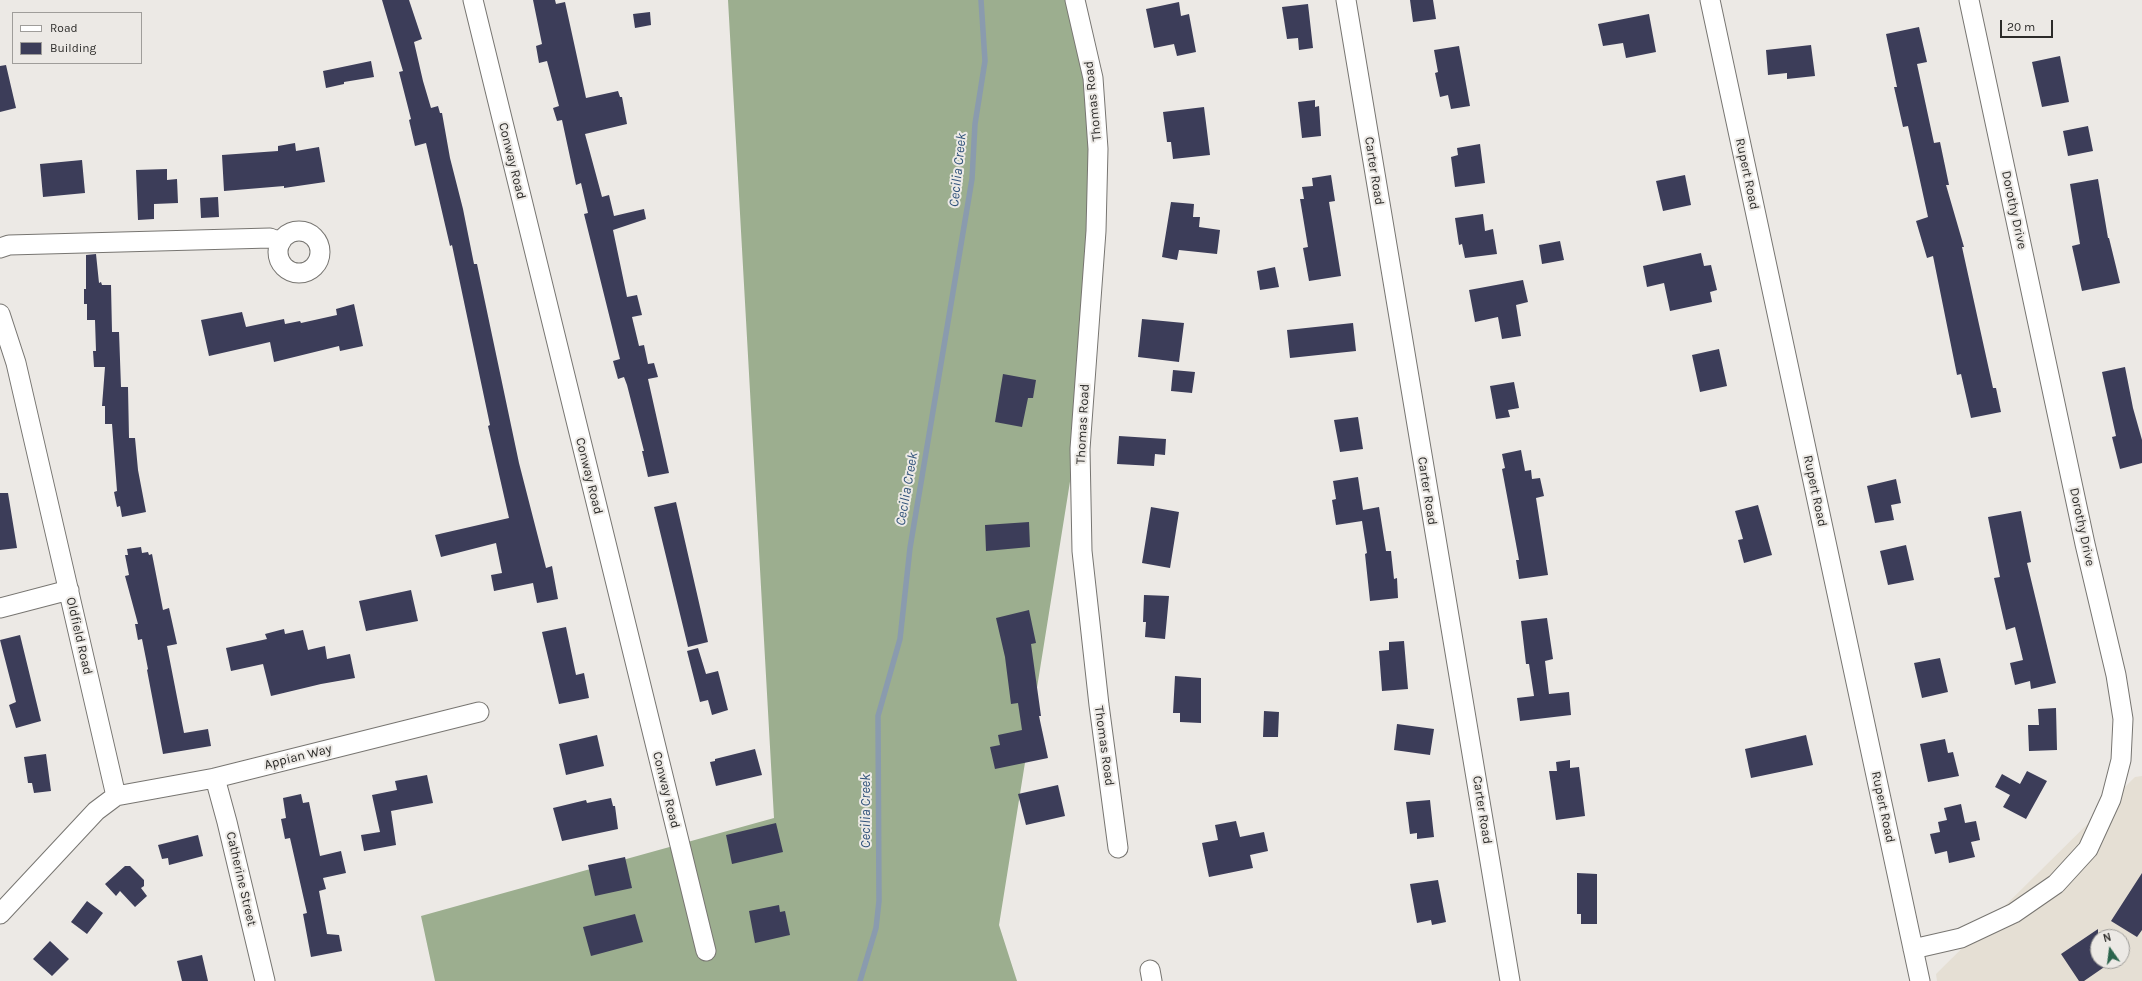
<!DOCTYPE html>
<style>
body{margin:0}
#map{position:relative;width:2142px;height:981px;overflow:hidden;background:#ece9e5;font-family:Karla,sans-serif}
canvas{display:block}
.legend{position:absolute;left:12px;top:12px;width:130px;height:52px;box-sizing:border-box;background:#ece9e5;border:1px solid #9f9d9a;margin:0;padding:5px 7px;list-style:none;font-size:12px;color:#2c2b29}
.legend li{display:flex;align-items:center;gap:8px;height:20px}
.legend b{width:20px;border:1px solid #9f9d9a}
.north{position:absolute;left:2090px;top:929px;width:40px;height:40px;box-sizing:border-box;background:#ece9e5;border:1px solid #9f9d9a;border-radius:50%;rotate:346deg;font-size:11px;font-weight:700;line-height:16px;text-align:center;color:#2c2b29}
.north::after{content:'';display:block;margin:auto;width:14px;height:18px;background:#2b644d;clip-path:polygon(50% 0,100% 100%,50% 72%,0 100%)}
.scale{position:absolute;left:2000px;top:20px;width:53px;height:18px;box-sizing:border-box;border:2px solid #2c2b29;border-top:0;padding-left:5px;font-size:12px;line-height:14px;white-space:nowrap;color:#2c2b29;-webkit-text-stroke:3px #ece9e5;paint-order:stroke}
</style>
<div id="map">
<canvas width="2142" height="981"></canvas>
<ul class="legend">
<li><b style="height:5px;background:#fff"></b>Road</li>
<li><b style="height:11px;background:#3c3d59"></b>Building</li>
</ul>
<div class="north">N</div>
<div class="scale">20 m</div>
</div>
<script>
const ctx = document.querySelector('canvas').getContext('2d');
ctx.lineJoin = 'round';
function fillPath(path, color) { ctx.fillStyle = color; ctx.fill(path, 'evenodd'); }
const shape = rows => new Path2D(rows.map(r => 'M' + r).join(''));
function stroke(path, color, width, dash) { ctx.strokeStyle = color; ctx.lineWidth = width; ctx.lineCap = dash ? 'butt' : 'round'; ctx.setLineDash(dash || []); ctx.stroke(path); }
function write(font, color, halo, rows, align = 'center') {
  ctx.font = font + ' Karla,sans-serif'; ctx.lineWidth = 4; ctx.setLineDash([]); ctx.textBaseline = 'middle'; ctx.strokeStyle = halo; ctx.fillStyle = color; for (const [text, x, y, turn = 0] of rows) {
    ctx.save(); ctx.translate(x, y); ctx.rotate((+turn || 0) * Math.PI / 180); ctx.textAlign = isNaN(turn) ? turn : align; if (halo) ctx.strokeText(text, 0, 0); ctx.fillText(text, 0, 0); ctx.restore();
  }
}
fillPath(shape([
 [2142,776,2142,981,1937,981,1936,974,2135,777],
 [2098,937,2122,937,2122,961,2098,961]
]), '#e5dfd4');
fillPath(shape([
 [728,0,1072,0,1101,137,1089,363,999,925,1017,981,435,981,421,916,774,818]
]), '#9cae8f');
stroke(shape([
 [860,981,876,928,879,901,878,716,900,639,910,548,972,179,975,124,985,61,981,0]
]), '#8a9bae', 5.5);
fillPath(shape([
 [382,0,409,0,422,39,414,42,423,81,431,108,438,106,440,113,442,113,450,158,463,209,474,264,477,264,519,463,546,568,552,566,558,599,537,603,533,583,494,591,491,575,502,573,496,543,441,557,435,535,509,518,488,426,490,425,452,245,450,246,426,143,415,146,409,120,411,119,399,72,403,71],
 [533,0,555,0,556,4,565,2,586,98,618,91,620,97,622,97,627,124,585,134,602,197,609,195,614,216,644,209,646,219,613,230,627,297,637,295,642,315,632,317,639,346,644,345,648,364,654,363,658,377,648,379,669,473,648,477,642,451,644,451,627,385,624,377,618,379,613,361,620,359,618,351,584,214,588,213,581,183,576,185,562,120,557,121,553,108,559,106,547,61,539,63,536,46,542,44],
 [1410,0,1433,0,1436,19,1413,22],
 [1179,2,1181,16,1189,14,1196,52,1177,56,1174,44,1154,48,1146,9],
 [1308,4,1313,48,1299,50,1298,38,1287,39,1282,7],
 [650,12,651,25,635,28,633,14],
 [1649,14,1656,52,1626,58,1623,43,1603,46,1598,24],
 [1919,27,1927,62,1917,64,1934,143,1940,142,1949,185,1946,185,1964,247,1962,247,1993,388,1996,388,2001,412,1971,418,1961,374,1957,375,1933,256,1927,258,1916,221,1928,217,1908,126,1903,127,1894,87,1897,87,1886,34],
 [1811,45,1815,76,1787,79,1787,73,1768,75,1766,50],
 [1459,46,1470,106,1451,109,1448,95,1440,97,1435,73,1438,72,1434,50],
 [2060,56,2069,102,2042,107,2032,62],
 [371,61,374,77,344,82,344,84,326,88,323,71],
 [6,65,16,108,0,112,0,66],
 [1315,100,1315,107,1319,106,1321,136,1302,138,1298,102],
 [1204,107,1210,155,1173,159,1171,142,1167,142,1163,112],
 [2088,126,2093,151,2068,156,2063,131],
 [295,143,296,151,319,147,325,182,284,188,284,186,224,191,222,155,278,151,278,146],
 [1480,144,1485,183,1455,187,1451,157,1458,155,1457,148],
 [82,160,85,193,43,197,40,164],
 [167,169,167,180,177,179,178,203,154,204,154,219,138,220,136,170],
 [1331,175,1335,201,1329,202,1341,276,1309,281,1303,248,1308,247,1300,199,1304,199,1302,187,1313,186,1312,178],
 [1685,175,1691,205,1663,211,1656,181],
 [2098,179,2108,238,2109,238,2120,283,2082,291,2072,246,2080,244,2070,184],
 [218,197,219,217,201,218,200,198],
 [1171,202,1194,204,1193,217,1200,217,1199,227,1220,230,1217,254,1179,250,1177,260,1162,257],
 [1483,214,1485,231,1493,229,1497,254,1465,258,1462,244,1459,245,1455,218],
 [1560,241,1564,260,1542,264,1539,245],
 [1701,253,1704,266,1711,265,1717,290,1710,292,1712,302,1670,311,1664,283,1647,287,1643,266],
 [96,254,99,283,101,282,102,285,111,285,112,332,119,332,121,387,128,387,129,438,135,438,138,470,146,512,122,517,120,506,117,507,114,492,117,491,112,424,105,424,105,406,102,406,105,367,94,367,93,351,96,351,95,320,87,320,87,304,84,304,84,289,86,289,86,255],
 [1275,267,1279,287,1260,290,1257,271],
 [1523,280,1528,302,1516,305,1521,336,1502,339,1498,317,1475,322,1469,290],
 [354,304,363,346,340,351,339,346,274,362,270,342,209,356,201,320,242,312,246,327,284,319,285,324,300,321,301,323,337,315,336,309],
 [1142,319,1184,323,1179,362,1138,357],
 [1353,323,1356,351,1290,358,1287,330],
 [1719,349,1727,386,1700,392,1692,355],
 [2125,367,2133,408,2142,440,2142,463,2120,469,2112,437,2116,436,2102,372],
 [1173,370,1195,372,1192,393,1171,391],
 [1003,374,1036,380,1033,398,1028,398,1022,427,995,422],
 [1514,382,1519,408,1508,410,1510,417,1496,419,1490,386],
 [1358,417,1363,449,1340,452,1334,420],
 [1119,436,1166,439,1165,455,1155,454,1154,466,1117,464],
 [1521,450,1525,471,1531,470,1532,479,1540,478,1544,496,1536,498,1548,575,1519,579,1516,560,1519,560,1502,469,1505,468,1502,454],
 [1358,477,1363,510,1379,507,1386,551,1391,551,1394,579,1397,578,1398,598,1370,601,1365,554,1367,553,1362,521,1336,525,1332,500,1336,499,1333,481],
 [1896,479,1901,503,1891,505,1894,520,1875,523,1867,486],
 [0,493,8,493,17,548,0,550],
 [676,502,708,642,688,647,654,507],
 [1758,505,1772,555,1744,563,1738,540,1743,539,1735,511],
 [1151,507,1179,512,1170,568,1142,563],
 [2021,511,2031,562,2027,563,2056,683,2031,689,2030,681,2015,685,2010,663,2023,660,2015,627,2006,630,1994,578,2000,577,1988,517],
 [1029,522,1030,547,986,551,985,525],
 [1906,545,1914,580,1888,585,1880,551],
 [141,547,142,553,148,552,149,555,152,554,163,610,169,608,177,644,167,646,184,733,208,729,211,746,163,754,147,670,148,669,142,639,138,640,135,624,138,624,125,576,129,575,125,555,128,555,127,549],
 [411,590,418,621,366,631,359,601],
 [1144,595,1169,596,1165,639,1145,637,1146,622,1143,622],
 [1029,610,1036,643,1031,644,1041,716,1039,716,1048,758,995,769,990,747,1000,745,998,735,1022,730,1018,703,1011,704,1005,657,996,618],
 [1547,618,1553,659,1545,661,1549,694,1569,692,1571,715,1520,721,1517,698,1534,696,1529,664,1526,664,1521,621],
 [566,627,576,675,584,673,589,698,559,704,542,632],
 [284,629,285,634,303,630,308,650,325,646,327,659,350,654,355,678,321,684,271,696,263,664,231,671,226,648,267,639,265,634],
 [20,635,41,721,16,728,9,705,16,702,0,640],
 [1404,641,1408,689,1382,691,1379,651,1389,650,1389,642],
 [698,648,706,674,718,671,728,710,712,715,708,700,700,702,687,651],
 [1940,658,1948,692,1922,698,1914,663],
 [1175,676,1201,678,1201,723,1180,722,1180,713,1173,713],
 [2056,708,2057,750,2029,751,2028,725,2039,725,2038,709],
 [1264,711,1279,712,1278,737,1263,737],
 [1397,724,1434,729,1430,755,1394,750],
 [597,735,604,766,566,775,559,744],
 [1806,735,1813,765,1751,778,1745,749],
 [1945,739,1948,753,1953,752,1959,776,1928,782,1920,744],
 [755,749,762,775,716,786,710,762,715,761,715,759],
 [46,754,51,791,34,793,32,783,28,783,24,757],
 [1570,760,1570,768,1579,767,1585,816,1556,820,1549,771,1557,771,1556,762],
 [2027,771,2047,781,2026,819,2003,807,2010,795,1995,787,2002,774,2020,784],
 [427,775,433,803,391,811,396,845,364,851,361,835,380,832,372,795,397,790,395,781],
 [1058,785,1065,816,1026,825,1018,794],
 [301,794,303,803,309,802,320,856,341,851,346,873,323,878,326,889,319,891,327,934,339,935,342,951,311,957,303,914,307,913,290,838,285,839,281,819,286,818,283,798],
 [611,798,613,806,615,806,618,829,562,841,553,808,586,800,587,803],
 [1430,800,1434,837,1417,839,1417,833,1410,834,1406,802],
 [1961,804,1965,823,1976,821,1980,840,1971,842,1975,857,1949,863,1947,851,1935,854,1930,834,1940,832,1938,822,1947,820,1944,808],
 [1236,821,1240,837,1264,832,1268,851,1250,855,1253,868,1209,877,1202,843,1218,840,1215,825],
 [776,823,783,852,732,864,726,835],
 [198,835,203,856,169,865,168,858,162,859,158,845],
 [625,857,632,888,595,896,588,865],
 [125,866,130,866,144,880,144,886,141,888,147,896,135,907,120,891,116,896,105,884],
 [1577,873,1597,874,1597,924,1581,924,1581,914,1577,914],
 [2142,873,2142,930,2137,937,2111,921],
 [1438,880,1446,922,1432,925,1431,920,1417,923,1410,884],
 [87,901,103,913,87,934,71,922],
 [779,905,780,912,785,911,790,935,755,943,749,911],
 [635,914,643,942,591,956,583,927],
 [2098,929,2098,961,2113,961,2084,981,2079,981,2061,954],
 [50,941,69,959,52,976,33,959],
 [202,955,208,981,182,981,177,961]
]), '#3c3d59');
const street = shape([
 [473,0,706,951],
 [1075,0,1093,78,1098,149,1096,231,1080,449,1082,551,1099,705,1118,848],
 [1346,0,1510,981],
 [1710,0,1920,981],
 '278 252a21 21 0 1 1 42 0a21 21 0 1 1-42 0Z',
 [0,248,9,245,270,238,281,242],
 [0,314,16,363,116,796],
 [0,608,69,590],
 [215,778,227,822,265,981],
 [0,914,96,811,116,796,215,778,479,712],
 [1913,949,1961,938,2014,913,2056,884,2088,849,2111,799,2121,760,2123,719,2116,675,2085,544,1969,0],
 [1150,970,1152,981]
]);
stroke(street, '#777571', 21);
stroke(street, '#fff', 19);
write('13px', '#2c2b29', '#ece9e5', [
 ["Thomas Road",1093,101,-96],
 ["Conway Road",512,161,76],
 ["Carter Road",1374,171,81],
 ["Rupert Road",1747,174,78],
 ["Dorothy Drive",2014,210,78],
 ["Thomas Road",1083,424,-87],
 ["Conway Road",589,476,76],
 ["Carter Road",1427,491,81],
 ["Rupert Road",1815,491,78],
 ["Dorothy Drive",2082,527,78],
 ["Oldfield Road",79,636,77],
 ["Thomas Road",1104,746,82],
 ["Appian Way",298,757,-14],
 ["Conway Road",666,790,76],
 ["Rupert Road",1883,807,78],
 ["Carter Road",1482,810,81],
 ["Catherine Street",241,879,77]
]);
write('italic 14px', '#31537b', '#ece9e5', [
 ["Cecilia Creek",958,170,-84],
 ["Cecilia Creek",907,489,-80],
 ["Cecilia Creek",866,811,-90]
]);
</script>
